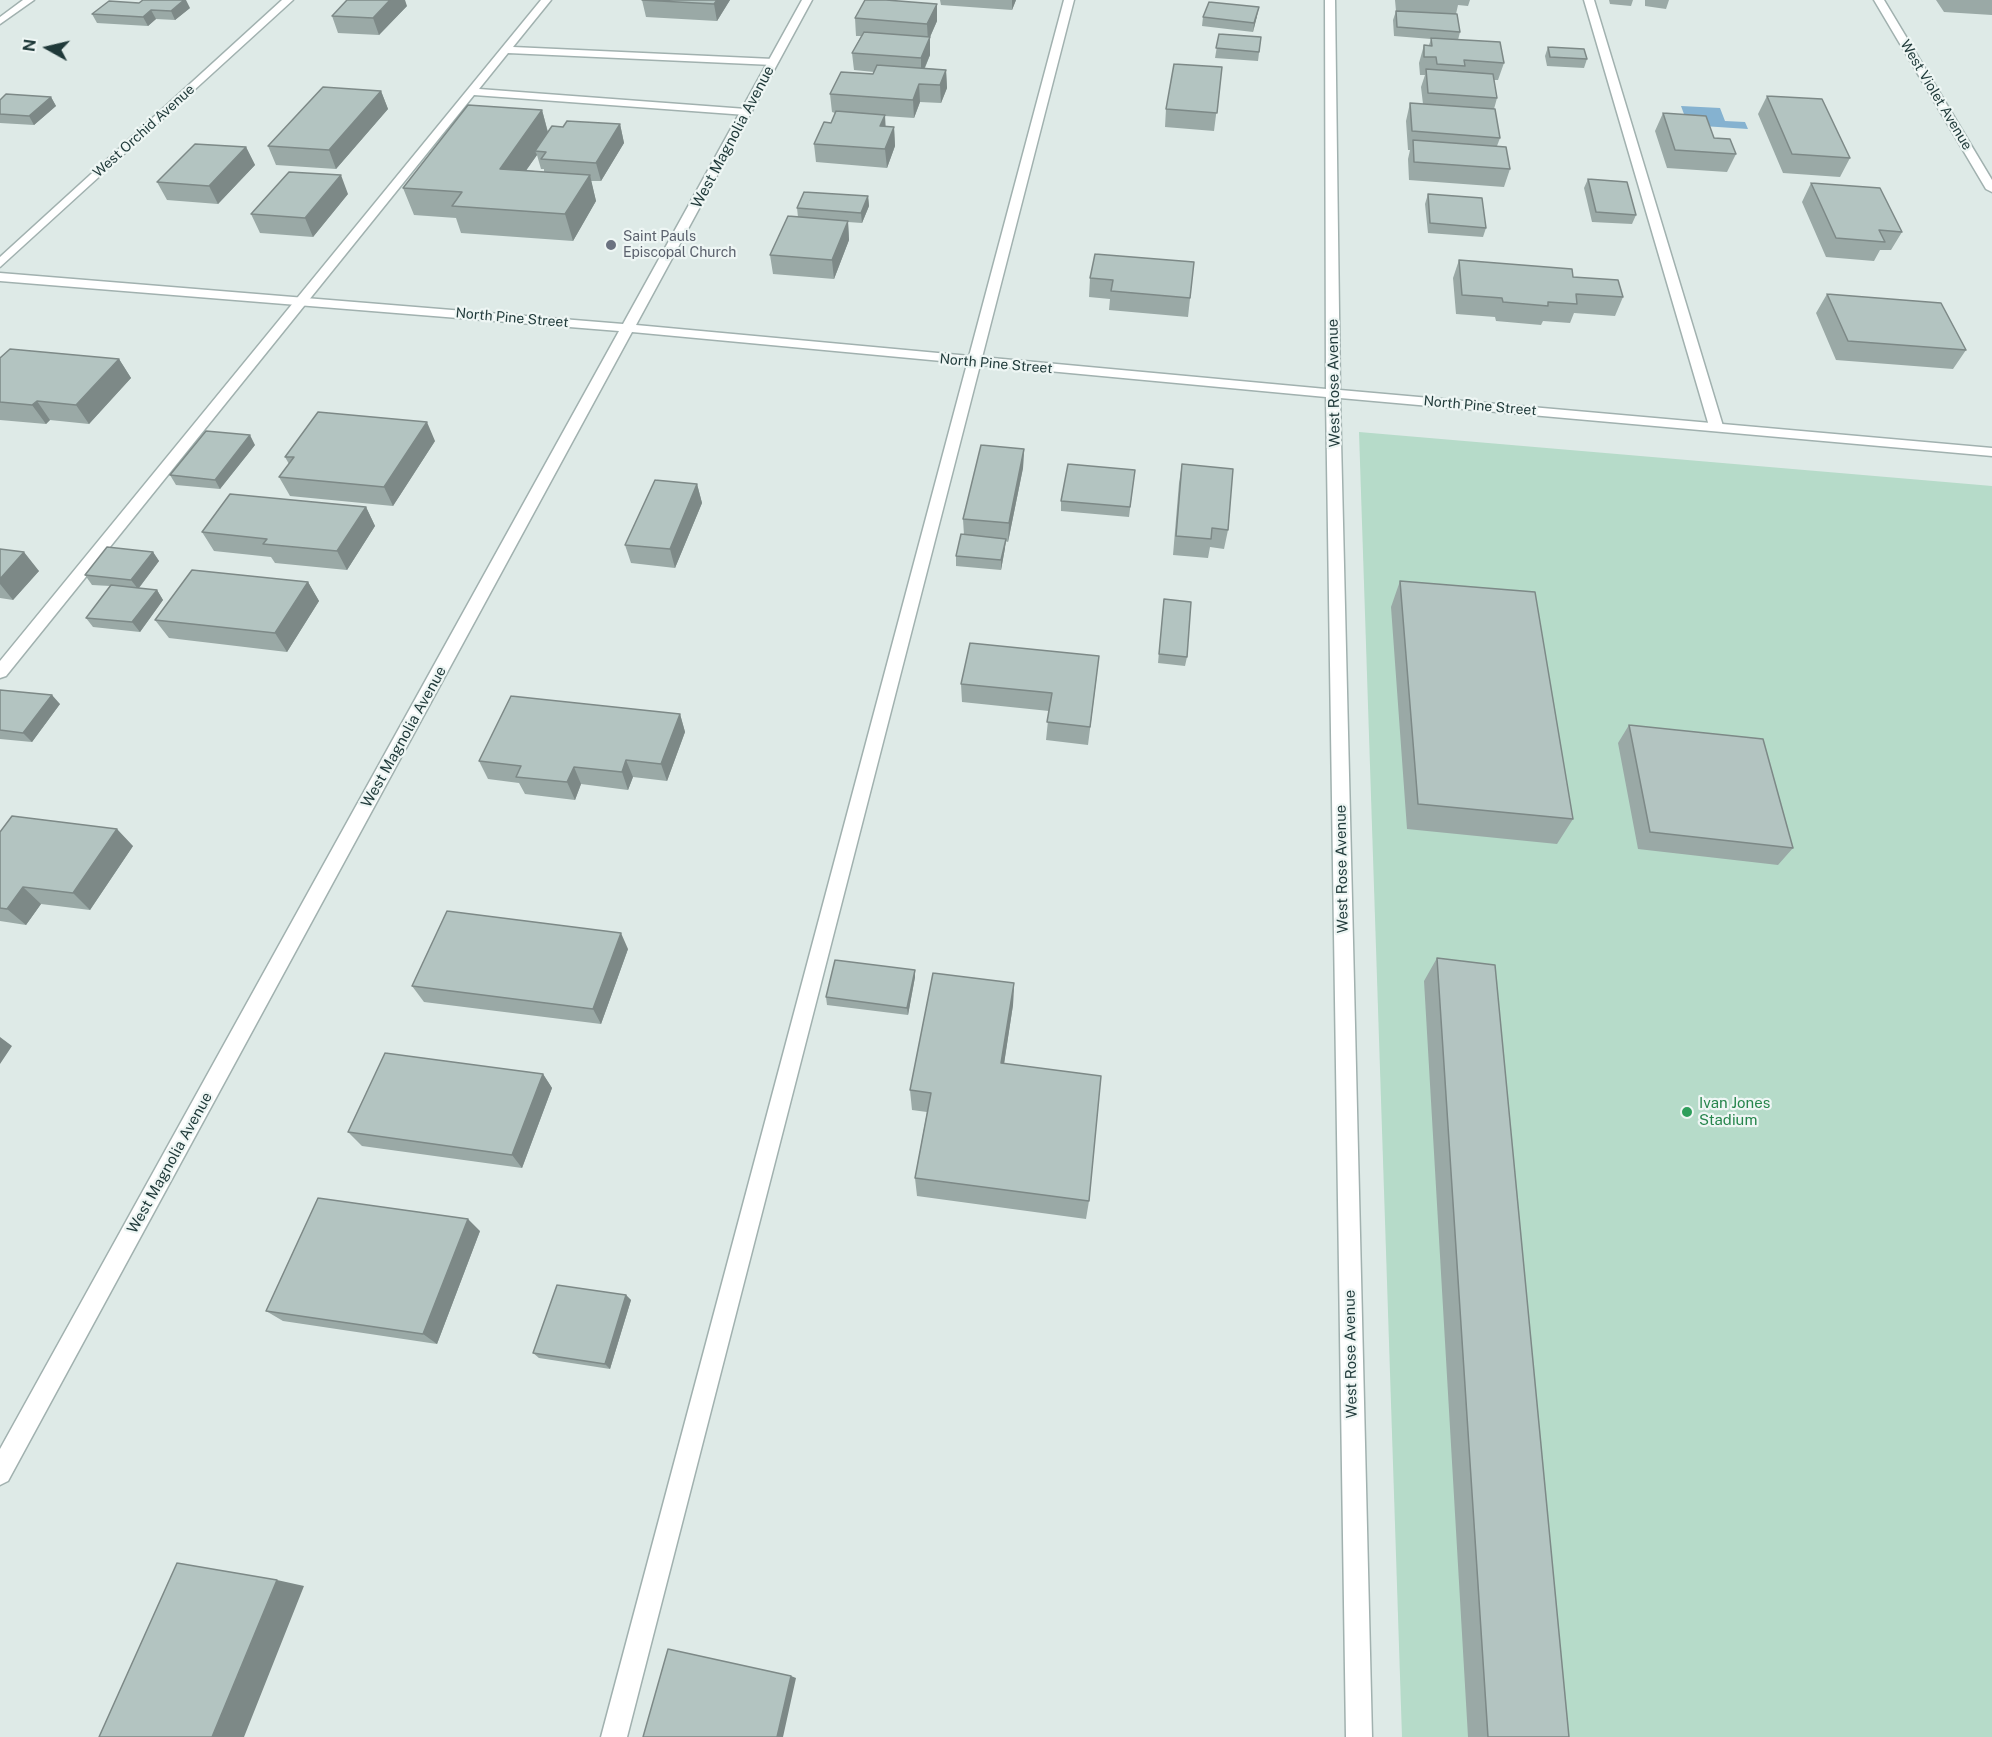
<!DOCTYPE html>
<style>
body{margin:0}
#map{position:relative;width:1992px;height:1737px;overflow:hidden;background:#deeae7;font-family:"Public Sans",sans-serif}
canvas{display:block}
.north{position:absolute;left:18px;top:18px;width:60px;height:60px;-webkit-text-stroke:4px #eef6f4;paint-order:stroke;rotate:278deg;font-size:16px;font-weight:700;line-height:24px;text-align:center;color:#1f3939}
.north::after{content:'';display:block;margin:auto;width:21px;height:27px;background:#1f3939;clip-path:polygon(50% 0,100% 100%,50% 72%,0 100%)}
</style>
<div id="map">
<canvas width="1992" height="1737"></canvas>
<div class="north">N</div>
</div>
<script>
const ctx = document.querySelector('canvas').getContext('2d');
ctx.lineJoin = 'round';
function fillPath(path, color) { ctx.fillStyle = color; ctx.fill(path, 'evenodd'); }
const shape = rows => new Path2D(rows.map(r => 'M' + r).join(''));
function stroke(path, color, width, dash) { ctx.strokeStyle = color; ctx.lineWidth = width; ctx.lineCap = dash ? 'butt' : 'round'; ctx.setLineDash(dash || []); ctx.stroke(path); }
function write(font, color, halo, rows, align = 'center') {
  ctx.font = font + ' "Public Sans",sans-serif'; ctx.lineWidth = 4.5; ctx.setLineDash([]); ctx.textBaseline = 'middle'; ctx.strokeStyle = halo; ctx.fillStyle = color; for (const [text, x, y, turn = 0] of rows) {
    ctx.save(); ctx.translate(x, y); ctx.rotate((+turn || 0) * Math.PI / 180); ctx.textAlign = isNaN(turn) ? turn : align; if (halo) ctx.strokeText(text, 0, 0); ctx.fillText(text, 0, 0); ctx.restore();
  }
}
fillPath(shape([
 [1359,432,1992,486,1992,1737,1402,1737]
]), '#b6dbc9');
fillPath(shape([
 [1681,106,1720,108,1725,121,1745,122,1748,129,1688,125]
]), '#85b2d0');
const lane = shape([
 [23,0,34,0,0,24,0,17,23,0],
 [541,0,551,0,513,47,773,59,778,62,773,65,508,53,479,89,746,109,751,112,746,115,474,95,6,676,0,678,0,661,541,0],
 [1064,0,1074,0,627,1737,601,1737,1064,0],
 [1584,0,1594,0,1723,426,1721,429,1711,429,1709,426,1584,0]
]);
const street = shape([
 [282,0,293,0,0,267,0,257,282,0],
 [802,0,812,0,636,325,1326,389,1325,0,1335,0,1340,390,1992,448,1992,456,1340,398,1372,1737,1346,1737,1326,397,632,332,8,1481,0,1485,0,1449,619,331,0,281,0,273,623,324,802,0],
 [1874,0,1884,0,1992,180,1992,192,1986,189,1874,0]
]);
stroke(lane, '#a1b1af', 3);
stroke(street, '#a1b1af', 3);
fillPath(lane, '#fff');
fillPath(street, '#fff');
fillPath(shape([
 [642,0,730,0,717,21,646,17],
 [940,0,1016,0,1012,10,941,5],
 [1395,0,1470,0,1468,6,1458,5,1456,14,1460,32,1458,40,1504,63,1498,80,1494,80,1497,98,1494,109,1500,138,1497,146,1510,169,1504,187,1409,180,1408,159,1410,150,1408,150,1406,121,1410,103,1423,104,1421,87,1425,75,1420,75,1419,63,1424,45,1429,45,1431,39,1394,36,1393,20,1396,11],
 [1609,0,1633,0,1631,6,1610,4],
 [1645,0,1669,0,1666,9,1645,6],
 [1936,0,1992,0,1992,15,1944,12],
 [407,6,379,35,338,33,332,16],
 [190,8,175,20,156,19,148,26,97,23,92,14],
 [1257,16,1253,32,1202,26,1203,17],
 [855,18,937,21,930,37,930,55,925,68,946,70,947,88,941,103,920,102,914,118,885,116,885,127,894,127,895,146,887,168,816,162,814,144,831,123,835,113,832,112,830,94,873,74,874,72,854,70,852,53,861,36,856,36],
 [1219,34,1261,37,1258,61,1215,58],
 [1548,47,1587,59,1584,68,1547,66,1545,56],
 [1222,67,1214,131,1165,127,1166,109],
 [381,91,388,109,336,169,276,165,268,146],
 [1767,96,1850,158,1840,177,1783,173,1758,114],
 [51,97,56,106,34,125,0,123,0,100],
 [542,110,548,132,563,127,620,124,624,143,601,181,591,181,596,201,573,241,461,233,456,218,414,215,403,188],
 [537,155,541,169,544,169,544,172,526,170],
 [1663,113,1714,138,1736,154,1727,172,1667,168,1655,131],
 [246,147,255,165,218,204,167,200,157,182],
 [1588,179,1636,215,1632,224,1592,222,1584,188],
 [1811,183,1902,232,1891,250,1880,250,1874,261,1826,257,1802,202],
 [348,194,313,237,260,233,251,214],
 [1428,194,1486,228,1483,237,1428,233,1425,204],
 [868,196,869,206,862,223,848,222,849,240,834,279,773,274,770,255,798,217,797,208],
 [1459,260,1573,277,1623,297,1615,316,1574,313,1570,323,1543,321,1541,325,1496,321,1495,317,1456,314,1453,278],
 [1194,262,1188,317,1109,310,1110,299,1089,297,1090,278],
 [1827,294,1966,350,1953,369,1836,360,1816,313],
 [0,358,119,359,131,378,89,424,50,420,46,424,0,420],
 [435,441,393,506,290,496,279,477,289,464,285,457],
 [255,445,220,489,176,485,170,475],
 [1024,449,1023,468,1008,542,1005,541,1005,548,1001,570,956,566,956,556,964,535,963,519],
 [1182,464,1228,530,1224,549,1210,547,1208,558,1173,555,1179,483],
 [1135,470,1129,517,1061,511,1061,501],
 [697,484,702,503,675,568,631,563,625,545],
 [366,507,375,526,347,570,275,563,271,557,214,551,202,532],
 [0,549,39,571,13,600,0,598],
 [153,552,159,561,139,588,157,590,163,600,140,632,93,627,86,618,110,586,92,585,85,575],
 [1400,581,1573,819,1557,844,1407,829,1391,607],
 [308,582,319,601,287,652,169,638,155,620],
 [1164,599,1187,657,1185,666,1158,663],
 [1097,674,1088,745,1046,740,1049,711,962,702,961,684],
 [0,690,60,704,32,742,0,739],
 [680,714,685,732,667,781,633,777,628,790,581,784,575,800,525,794,519,783,488,779,479,761],
 [1629,725,1793,848,1778,865,1638,849,1618,743],
 [0,832,133,846,90,910,41,904,26,925,0,921],
 [628,949,601,1024,424,1002,412,986],
 [1437,958,1569,1737,1468,1737,1424,981],
 [915,970,915,977,908,1015,827,1005,826,997],
 [1014,983,1013,1005,1004,1063,1089,1201,1086,1219,917,1196,915,1178,927,1112,912,1110,910,1090],
 [543,1074,552,1088,522,1168,362,1146,348,1132],
 [480,1231,437,1344,283,1321,266,1311],
 [626,1295,631,1300,610,1369,539,1358,533,1353]
]), '#9aa9a6');
fillPath(shape([
 [184,0,186,0,190,8,175,20,171,11],
 [390,0,405,0,407,6,379,35,373,18],
 [717,0,730,0,717,21,714,4],
 [1012,0,1016,0,1012,10],
 [937,4,937,21,930,37,930,55,921,76,921,58,928,42,927,24],
 [1259,7,1257,16,1253,32,1254,23],
 [151,10,156,19,148,26,143,17],
 [946,70,947,88,941,103,940,85],
 [919,84,920,102,914,118,913,100],
 [381,91,388,109,336,169,329,150],
 [51,97,56,106,34,125,29,116],
 [542,110,549,137,535,151,537,155,509,195,500,169],
 [885,115,886,133,880,126],
 [620,124,624,143,601,181,596,163],
 [894,127,895,146,887,168,885,149],
 [246,147,255,165,218,204,209,186],
 [341,175,348,194,313,237,305,218],
 [590,175,596,201,573,241,565,214],
 [868,196,869,206,862,223,861,213],
 [848,221,849,240,834,279,832,260],
 [119,359,131,378,89,424,76,405],
 [37,401,50,420,46,424,32,405],
 [427,422,435,441,393,506,384,487],
 [250,435,255,445,220,489,215,480],
 [1024,449,1023,468,1008,542,1009,523],
 [697,484,702,503,675,568,670,549],
 [366,507,375,526,347,570,337,551],
 [1006,539,1005,548,1001,570,1001,560],
 [24,552,39,571,13,600,0,584,0,579],
 [153,552,159,561,138,589,131,580],
 [308,582,319,601,287,652,275,633],
 [157,590,163,600,140,632,132,622],
 [52,695,60,704,32,742,23,733],
 [680,714,685,732,667,781,661,764],
 [626,760,633,777,628,790,622,772],
 [574,767,581,784,575,800,567,782],
 [117,829,133,846,90,910,73,893],
 [23,887,41,904,26,925,7,909],
 [621,933,628,949,601,1024,593,1009],
 [915,970,915,977,908,1015,907,1008],
 [1014,983,1013,1005,1001,1084,1001,1063],
 [0,1037,12,1046,0,1064],
 [543,1074,552,1088,522,1168,512,1155],
 [468,1219,480,1231,437,1344,423,1334],
 [626,1295,631,1300,610,1369,605,1364],
 [277,1580,304,1586,244,1737,212,1737],
 [791,1676,796,1678,783,1737,777,1737]
]), '#7d8987');
const building = shape([
 [143,0,184,0,171,11,151,10,143,17,92,14,109,1,139,3,143,0],
 [347,0,390,0,373,18,332,16,347,0],
 [642,0,717,0,714,4,642,0],
 [865,0,886,0,937,4,927,24,855,18,865,0],
 [1209,2,1259,7,1254,23,1203,17,1209,2],
 [1396,11,1457,14,1460,32,1397,27,1396,11],
 [864,32,930,37,921,58,852,53,864,32],
 [1219,34,1261,37,1259,52,1216,48,1219,34],
 [1431,38,1500,42,1504,63,1464,60,1465,66,1437,64,1436,57,1424,57,1424,45,1432,46,1431,38],
 [1548,47,1584,49,1587,59,1550,57,1548,47],
 [1174,64,1222,67,1217,113,1166,109,1174,64],
 [877,65,946,70,940,85,919,84,913,100,830,94,841,72,873,74,877,65],
 [1426,69,1493,74,1497,98,1428,93,1426,69],
 [323,87,381,91,329,150,268,146,323,87],
 [6,94,51,97,29,116,0,114,0,100,6,94],
 [1767,96,1822,99,1850,158,1792,154,1767,96],
 [1410,103,1495,109,1500,138,1412,131,1410,103],
 [468,105,542,110,500,169,590,175,565,214,452,206,462,192,403,188,468,105],
 [836,111,885,115,880,126,894,127,885,149,814,144,824,122,831,123,836,111],
 [1663,113,1706,116,1714,138,1730,139,1736,154,1675,150,1663,113],
 [567,121,620,124,596,163,541,159,546,152,535,151,552,126,563,127,567,121],
 [1413,140,1506,147,1510,169,1414,162,1413,140],
 [195,144,246,147,209,186,157,182,195,144],
 [289,172,341,175,305,218,251,214,289,172],
 [1588,179,1627,182,1636,215,1596,212,1588,179],
 [1811,183,1880,188,1902,232,1879,230,1885,242,1836,238,1811,183],
 [804,192,868,196,861,213,797,208,804,192],
 [1428,194,1482,198,1486,228,1430,223,1428,194],
 [788,216,848,221,832,260,770,255,788,216],
 [1095,254,1194,262,1190,298,1111,291,1113,280,1090,278,1095,254],
 [1459,260,1572,269,1573,277,1618,280,1623,297,1576,294,1577,304,1548,302,1548,306,1503,302,1502,298,1462,295,1459,260],
 [1827,294,1941,303,1966,350,1848,341,1827,294],
 [10,349,119,359,76,405,37,401,32,405,0,402,0,358,10,349],
 [318,412,427,422,384,487,279,477,294,457,285,457,318,412],
 [206,431,250,435,215,480,170,475,206,431],
 [981,445,1024,449,1009,523,963,519,981,445],
 [1068,464,1135,470,1130,507,1061,501,1068,464],
 [1182,464,1233,469,1228,530,1212,528,1211,539,1176,536,1182,464],
 [655,480,697,484,670,549,625,545,655,480],
 [230,494,366,507,337,551,263,544,267,539,202,532,230,494],
 [961,534,1006,539,1001,560,956,556,961,534],
 [107,547,153,552,131,580,85,575,107,547],
 [0,549,24,552,0,579,0,549],
 [192,570,308,582,275,633,155,620,192,570],
 [1400,581,1535,592,1573,819,1418,804,1400,581],
 [111,585,157,590,132,622,86,618,111,585],
 [1164,599,1191,602,1187,657,1159,654,1164,599],
 [970,643,1099,656,1090,727,1047,722,1052,693,961,684,970,643],
 [0,690,52,695,23,733,0,730,0,690],
 [511,696,680,714,661,764,626,760,622,772,574,767,567,782,516,777,521,766,479,761,511,696],
 [1629,725,1763,739,1793,848,1650,832,1629,725],
 [12,816,117,829,73,893,23,887,7,909,0,908,0,832,12,816],
 [447,911,621,933,593,1009,412,986,447,911],
 [1437,958,1495,965,1569,1737,1488,1737,1437,958],
 [835,960,915,970,907,1008,826,997,835,960],
 [933,973,1014,983,1001,1063,1101,1076,1089,1201,915,1178,931,1093,910,1090,933,973],
 [385,1053,543,1074,512,1155,348,1132,385,1053],
 [318,1198,468,1219,423,1334,266,1311,318,1198],
 [557,1285,626,1295,605,1364,533,1353,557,1285],
 [177,1563,277,1580,212,1737,99,1737,177,1563],
 [668,1649,791,1676,777,1737,643,1737,668,1649]
]);
fillPath(building, '#b3c4c1');
stroke(building, '#7d8987', 1.5);
for (const [x, y, r, color] of [
 [611,245,6,"#6b7280"],
 [1687,1112,6,"#2e9e5b"]
]) { const dot = new Path2D(); dot.arc(x, y, r, 0, 2 * Math.PI); ctx.fillStyle = color; ctx.fill(dot); stroke(dot, '#eef6f4', 2); }
write('14px', '#1f3939', '#eef6f4', [
 ["West Violet Avenue",1936,95,59],
 ["West Orchid Avenue",144,131,-42],
 ["North Pine Street",512,318,5],
 ["North Pine Street",996,364,5],
 ["North Pine Street",1480,406,5]
]);
write('14px', '#5b616d', '#eef6f4', [
 ["Saint Pauls",623,237],
 ["Episcopal Church",623,253]
], 'left');
write('15px', '#1f3939', '#eef6f4', [
 ["West Magnolia Avenue",733,137,-62],
 ["West Rose Avenue",1334,383,-91],
 ["West Magnolia Avenue",404,737,-61],
 ["West Rose Avenue",1342,869,-91],
 ["West Magnolia Avenue",170,1163,-61],
 ["West Rose Avenue",1351,1354,-91]
]);
write('15px', '#27864d', '#eef6f4', [
 ["Ivan Jones",1699,1103],
 ["Stadium",1699,1120]
], 'left');
</script>
